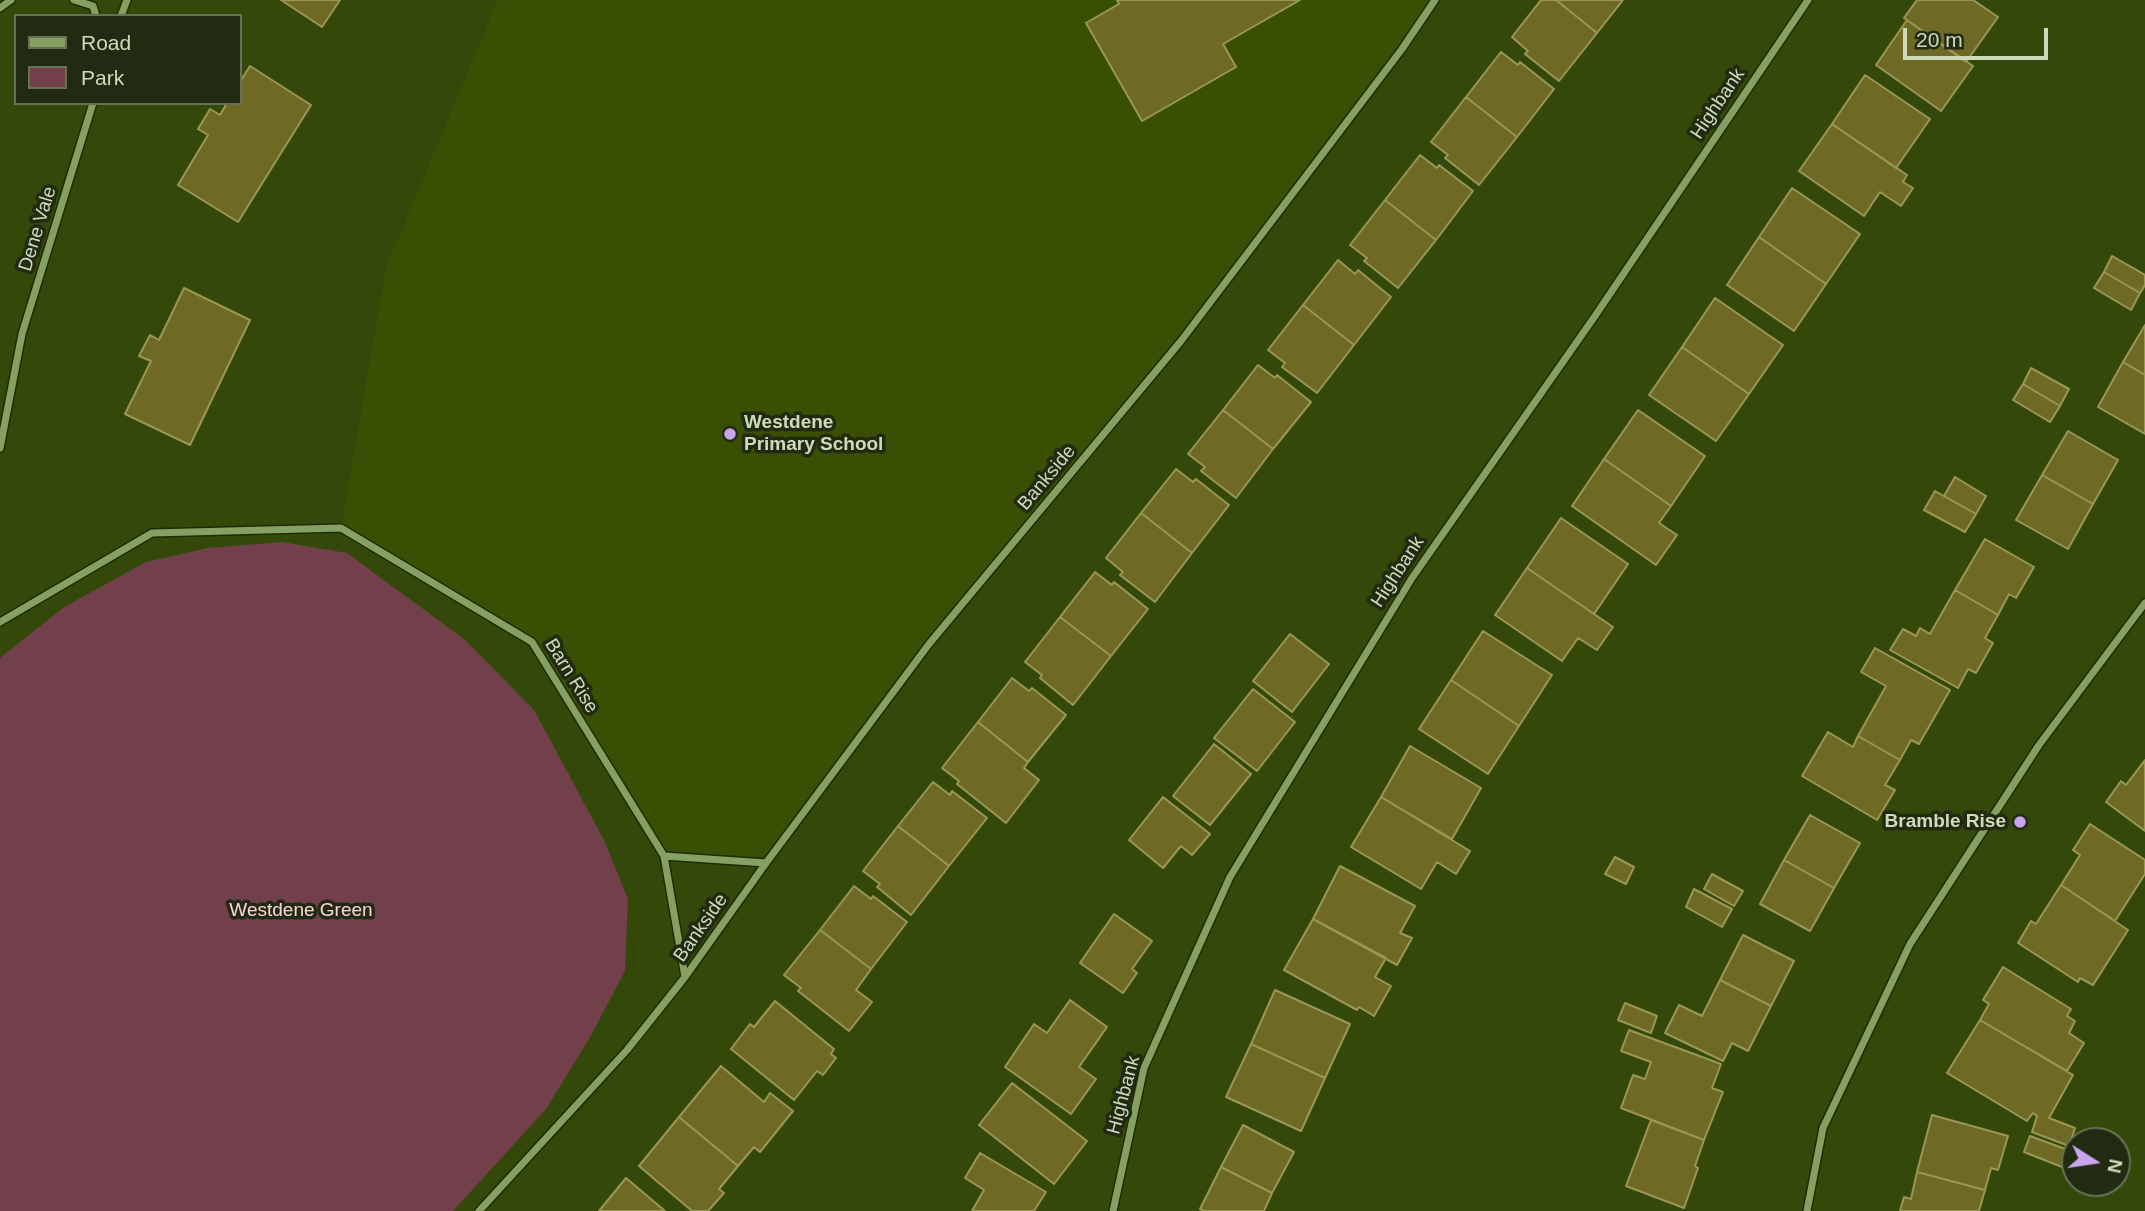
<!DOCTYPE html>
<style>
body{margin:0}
#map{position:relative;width:2145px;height:1211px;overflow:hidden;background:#344909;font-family:Arial,sans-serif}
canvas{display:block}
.legend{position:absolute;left:14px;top:14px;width:228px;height:91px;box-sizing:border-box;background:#222b12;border:2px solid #667156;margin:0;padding:9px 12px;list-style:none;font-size:21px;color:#cddbbb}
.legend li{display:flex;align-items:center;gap:14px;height:35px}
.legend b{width:35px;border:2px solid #667156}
.north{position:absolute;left:2061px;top:1127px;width:70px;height:70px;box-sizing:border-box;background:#222b12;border:2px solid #667156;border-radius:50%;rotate:102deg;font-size:19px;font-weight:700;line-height:28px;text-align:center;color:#cddbbb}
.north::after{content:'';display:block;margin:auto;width:24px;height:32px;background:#c9a5ee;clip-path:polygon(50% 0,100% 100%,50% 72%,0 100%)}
.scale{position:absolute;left:1903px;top:28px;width:145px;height:32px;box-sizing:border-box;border:4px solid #cddbbb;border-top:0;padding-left:9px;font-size:21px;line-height:24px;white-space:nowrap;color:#cddbbb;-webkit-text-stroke:5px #222b12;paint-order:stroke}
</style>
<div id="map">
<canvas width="2145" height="1211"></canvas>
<ul class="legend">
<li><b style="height:9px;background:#869f62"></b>Road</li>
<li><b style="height:19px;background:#72404b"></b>Park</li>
</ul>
<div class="north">N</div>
<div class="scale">20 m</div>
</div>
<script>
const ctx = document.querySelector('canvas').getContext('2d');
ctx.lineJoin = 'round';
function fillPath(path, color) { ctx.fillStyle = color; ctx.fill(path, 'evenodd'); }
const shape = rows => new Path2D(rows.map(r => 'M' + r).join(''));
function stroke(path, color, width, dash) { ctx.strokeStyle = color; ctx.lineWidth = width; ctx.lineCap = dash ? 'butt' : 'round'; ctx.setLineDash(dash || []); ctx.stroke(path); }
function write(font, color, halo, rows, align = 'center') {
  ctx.font = font + ' Arial,sans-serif'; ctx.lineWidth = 7; ctx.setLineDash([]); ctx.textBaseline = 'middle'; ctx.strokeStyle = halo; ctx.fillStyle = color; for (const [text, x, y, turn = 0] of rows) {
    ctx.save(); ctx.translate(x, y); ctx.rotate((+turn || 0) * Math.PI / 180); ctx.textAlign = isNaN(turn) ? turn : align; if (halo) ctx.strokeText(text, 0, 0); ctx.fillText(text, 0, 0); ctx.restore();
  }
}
fillPath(shape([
 [498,0,1435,0,1181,341,929,644,766,863,664,856,532,642,341,528,386,268]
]), '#395004');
fillPath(shape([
 [282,542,347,553,464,639,534,710,604,840,628,899,625,971,589,1039,546,1109,453,1211,0,1211,0,658,64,607,146,562,208,548]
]), '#72404b');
const building = shape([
 [281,0,340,0,322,27,281,0],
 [1117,0,1300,0,1223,44,1236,67,1142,121,1086,23,1119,4,1117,0],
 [1541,0,1556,0,1597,33,1559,81,1525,54,1528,51,1512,37,1541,0],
 [1556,0,1623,0,1597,33,1556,0],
 [1917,0,1973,0,1998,17,1966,62,1904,18,1917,0],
 [1907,20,1973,66,1941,111,1876,65,1907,20],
 [1501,52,1518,65,1520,62,1554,89,1517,137,1466,97,1501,52],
 [250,66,311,105,238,222,178,185,208,135,198,129,210,109,220,115,227,103,240,103,240,82,250,66],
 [1865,75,1930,119,1896,168,1832,124,1865,75],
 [1466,97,1517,137,1479,185,1445,158,1448,155,1431,142,1466,97],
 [1832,124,1907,175,1903,182,1913,188,1901,206,1880,192,1864,216,1799,171,1832,124],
 [1420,155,1437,168,1439,165,1473,191,1436,240,1385,200,1420,155],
 [1792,188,1860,234,1826,284,1759,237,1792,188],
 [1385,200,1436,240,1398,288,1364,261,1367,258,1350,245,1385,200],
 [1759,237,1826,284,1794,331,1727,285,1759,237],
 [2112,256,2145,275,2145,285,2140,293,2104,272,2112,256],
 [1338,260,1355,274,1358,270,1391,297,1354,345,1303,305,1338,260],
 [2104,272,2140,293,2131,310,2094,288,2104,272],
 [184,288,250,320,190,445,125,414,151,361,139,356,150,335,159,340,184,288],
 [1715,298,1783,345,1749,394,1682,347,1715,298],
 [1303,305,1354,345,1317,393,1282,367,1285,363,1268,350,1303,305],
 [2145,325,2145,375,2123,362,2145,325],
 [1682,347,1749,394,1716,441,1649,395,1682,347],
 [2123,362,2145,375,2145,434,2098,407,2123,362],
 [1258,365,1275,378,1277,375,1311,402,1273,449,1223,410,1258,365],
 [2031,368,2069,389,2060,406,2023,384,2031,368],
 [2023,384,2060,406,2050,422,2013,400,2023,384],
 [1223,410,1273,449,1236,498,1201,471,1205,467,1188,454,1223,410],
 [1638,410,1705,456,1671,506,1604,459,1638,410],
 [2068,431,2118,460,2093,504,2042,475,2068,431],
 [1604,459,1671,506,1659,523,1677,535,1656,565,1572,506,1604,459],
 [1176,469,1193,482,1196,479,1229,505,1192,553,1141,513,1176,469],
 [2042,475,2093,504,2068,549,2016,520,2042,475],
 [1955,477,1986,496,1976,514,1944,496,1955,477],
 [1935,491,1976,514,1965,532,1924,510,1935,491],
 [1141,513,1192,553,1155,602,1120,575,1123,572,1106,558,1141,513],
 [1561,518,1628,564,1594,614,1527,568,1561,518],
 [1985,539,2034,567,2016,598,2009,594,1998,615,1955,590,1985,539],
 [1527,568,1613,627,1597,650,1578,638,1562,661,1495,615,1527,568],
 [1095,572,1112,585,1114,582,1148,609,1111,656,1060,617,1095,572],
 [1955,590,1998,615,1985,638,1993,643,1976,673,1968,669,1958,688,1890,650,1903,629,1916,636,1920,628,1930,634,1955,590],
 [1060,617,1111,656,1073,705,1040,678,1042,675,1025,662,1060,617],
 [1483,631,1552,675,1519,726,1451,680,1483,631],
 [1290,634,1329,664,1292,712,1253,681,1290,634],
 [1875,648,1950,690,1919,744,1911,740,1900,760,1858,736,1886,686,1861,672,1875,648],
 [1012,678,1029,691,1032,688,1066,715,1028,762,978,722,1012,678],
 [1451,680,1519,726,1488,774,1419,729,1451,680],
 [1253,689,1295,722,1257,771,1214,738,1253,689],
 [978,722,1028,762,1024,768,1039,780,1006,823,957,784,959,781,942,768,978,722],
 [1828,732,1853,747,1858,736,1900,760,1885,785,1895,790,1877,820,1802,776,1828,732],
 [1214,744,1251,774,1210,825,1173,796,1214,744],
 [1410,746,1481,788,1452,839,1381,797,1410,746],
 [2145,760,2145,831,2106,802,2121,781,2126,785,2145,760],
 [933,782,950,795,952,791,987,818,949,866,898,826,933,782],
 [1163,797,1210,834,1192,855,1181,846,1163,868,1129,840,1163,797],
 [1381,797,1470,851,1456,874,1437,862,1421,889,1351,847,1381,797],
 [1810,815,1860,843,1834,888,1784,860,1810,815],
 [2090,824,2145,860,2145,874,2115,921,2061,885,2080,855,2073,850,2090,824],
 [898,826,949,866,911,915,877,887,880,884,863,871,898,826],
 [1615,857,1634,867,1626,884,1605,874,1615,857],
 [1784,860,1834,888,1810,931,1760,904,1784,860],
 [1340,866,1415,906,1400,933,1412,938,1397,965,1313,919,1340,866],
 [1712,874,1743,891,1734,906,1704,889,1712,874],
 [2061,885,2128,930,2093,985,2080,978,2078,982,2018,943,2031,921,2036,924,2061,885],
 [854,886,871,899,873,896,907,922,871,969,820,930,854,886],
 [1694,889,1732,909,1722,927,1686,907,1694,889],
 [1114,914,1152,941,1132,969,1137,973,1123,993,1080,963,1114,914],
 [1313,919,1386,958,1375,977,1391,986,1374,1016,1359,1007,1357,1010,1284,970,1313,919],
 [820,930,871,969,856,990,872,1002,849,1031,798,991,801,988,784,975,820,930],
 [1743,935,1794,961,1771,1006,1720,980,1743,935],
 [2003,967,2071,1009,2067,1016,2075,1021,2069,1033,2084,1043,2067,1071,1980,1020,1989,1004,1983,1000,2003,967],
 [1720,980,1771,1006,1748,1051,1732,1043,1723,1061,1665,1033,1679,1005,1702,1016,1720,980],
 [1275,990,1350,1024,1325,1078,1251,1044,1275,990],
 [1070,1000,1107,1027,1079,1067,1096,1079,1071,1114,1005,1067,1034,1024,1047,1033,1070,1000],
 [775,1001,834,1049,831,1054,836,1058,823,1075,817,1071,794,1100,731,1049,750,1024,754,1027,775,1001],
 [1625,1003,1657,1016,1651,1033,1618,1020,1625,1003],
 [1980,1020,2073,1075,2049,1118,2075,1128,2069,1146,2032,1132,2037,1116,2033,1113,2027,1121,1947,1073,1980,1020],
 [1629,1030,1721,1064,1712,1088,1723,1092,1704,1140,1621,1108,1633,1075,1645,1079,1651,1062,1621,1051,1629,1030],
 [1251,1044,1325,1078,1301,1131,1226,1097,1251,1044],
 [721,1066,764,1102,770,1093,793,1111,760,1152,754,1147,738,1166,679,1117,721,1066],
 [1012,1083,1087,1141,1054,1184,979,1125,1012,1083],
 [1932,1115,2008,1136,1998,1170,1991,1168,1985,1190,1917,1172,1932,1115],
 [679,1117,738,1166,719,1189,724,1193,708,1211,692,1211,639,1166,679,1117],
 [1651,1120,1704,1140,1695,1166,1698,1168,1684,1208,1626,1186,1651,1120],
 [1243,1125,1294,1152,1272,1193,1221,1167,1243,1125],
 [2030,1136,2068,1150,2062,1167,2024,1152,2030,1136],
 [980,1153,1046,1192,1034,1211,972,1211,984,1190,965,1178,980,1153],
 [1221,1167,1272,1193,1264,1211,1204,1211,1200,1209,1221,1167],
 [1917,1172,1985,1190,1979,1211,1900,1211,1904,1197,1911,1199,1917,1172],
 [626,1178,665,1211,599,1211,626,1178]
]);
fillPath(building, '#6e6a26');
stroke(building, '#9a9754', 2);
const street = shape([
 [74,0,93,6,96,16],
 [0,8,11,0],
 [121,16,127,0],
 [0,448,22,334,93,103],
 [0,622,152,533,341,528,532,642,664,856,685,977,627,1050,479,1211],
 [664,856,766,863],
 [685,977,766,863,929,644,1181,341,1402,49,1435,0],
 [1113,1211,1144,1068,1230,877,1412,578,1595,316,1808,0],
 [1807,1211,1823,1128,1910,944,2039,745,2145,603]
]);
stroke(street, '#1e2d00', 10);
stroke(street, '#869f62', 7);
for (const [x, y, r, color] of [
 [730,434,7,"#c9a5ee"],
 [2020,822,7,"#c9a5ee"]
]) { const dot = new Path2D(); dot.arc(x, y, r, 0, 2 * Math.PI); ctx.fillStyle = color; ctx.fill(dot); stroke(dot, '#222b12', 2.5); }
write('19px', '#cddbbb', '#222b12', [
 ["Highbank",1718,104,-56],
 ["Dene Vale",38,229,-73],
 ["Bankside",1047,478,-50],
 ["Highbank",1398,572,-57],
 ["Barn Rise",571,676,58],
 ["Bankside",701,928,-55],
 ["Highbank",1124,1095,-75]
]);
write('bold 19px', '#cddbbb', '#222b12', [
 ["Westdene",744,423],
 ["Primary School",744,445],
 ["Bramble Rise",2006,822,"right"]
], 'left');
write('19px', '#fdd3da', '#222b12', [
 ["Westdene Green",301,911]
]);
</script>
